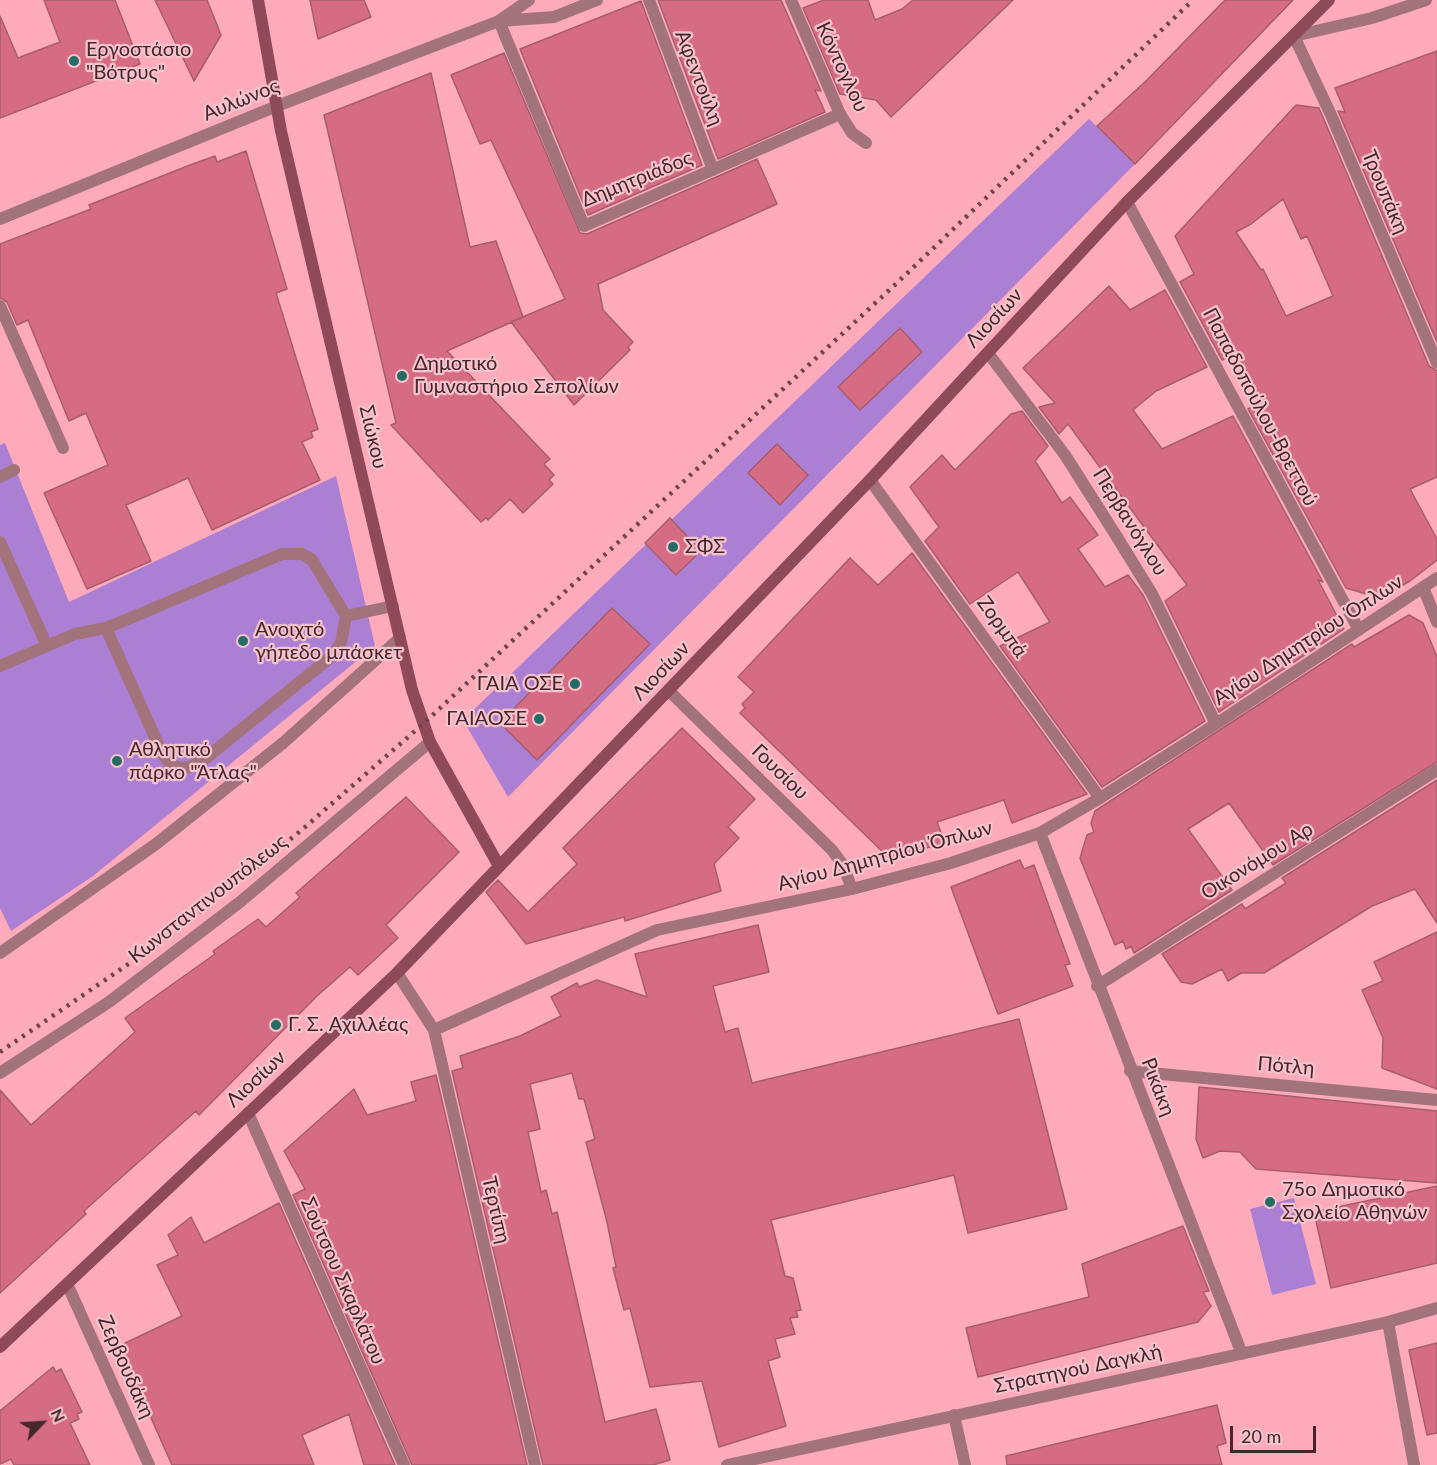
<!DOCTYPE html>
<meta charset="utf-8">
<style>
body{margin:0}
#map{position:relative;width:1437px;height:1465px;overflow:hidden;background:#fdaaba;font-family:Lato,sans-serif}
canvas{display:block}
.north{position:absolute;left:12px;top:1393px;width:60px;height:60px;-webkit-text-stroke:4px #f5c3cb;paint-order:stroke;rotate:65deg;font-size:16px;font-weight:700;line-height:24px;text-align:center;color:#46262c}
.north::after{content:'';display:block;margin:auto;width:21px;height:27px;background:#46262c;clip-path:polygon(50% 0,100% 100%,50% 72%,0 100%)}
.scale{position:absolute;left:1230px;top:1426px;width:86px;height:27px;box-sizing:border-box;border:3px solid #46262c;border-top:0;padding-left:8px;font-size:18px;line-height:21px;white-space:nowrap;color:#46262c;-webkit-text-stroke:4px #f5c3cb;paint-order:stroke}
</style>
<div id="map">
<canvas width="1437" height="1465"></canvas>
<div class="north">N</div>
<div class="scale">20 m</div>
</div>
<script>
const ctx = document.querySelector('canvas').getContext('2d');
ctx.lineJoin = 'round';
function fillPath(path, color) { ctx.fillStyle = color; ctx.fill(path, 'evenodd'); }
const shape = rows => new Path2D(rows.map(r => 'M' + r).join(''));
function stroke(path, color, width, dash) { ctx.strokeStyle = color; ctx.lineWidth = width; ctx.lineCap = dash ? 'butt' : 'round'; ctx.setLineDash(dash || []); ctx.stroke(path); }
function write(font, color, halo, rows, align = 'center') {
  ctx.font = font + ' Lato,sans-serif'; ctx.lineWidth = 4.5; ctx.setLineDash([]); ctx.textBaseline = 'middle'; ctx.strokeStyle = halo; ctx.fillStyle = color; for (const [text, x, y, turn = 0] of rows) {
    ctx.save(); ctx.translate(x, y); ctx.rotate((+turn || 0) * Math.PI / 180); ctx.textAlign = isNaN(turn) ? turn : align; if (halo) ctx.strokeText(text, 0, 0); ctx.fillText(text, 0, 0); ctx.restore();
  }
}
fillPath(shape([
 [1089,119,1135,164,508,797,463,720],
 [5,443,69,602,336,476,375,646,93,876,11,931,0,908,0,445],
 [1294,1198,1316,1284,1272,1295,1250,1209]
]), '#ab7fd3');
const building = shape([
 [44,0,115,0,140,64,0,118,0,16,18,58,60,42,44,0],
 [155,0,207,0,221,35,194,81,155,0],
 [310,0,364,0,371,17,318,39,310,0],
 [658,0,781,0,821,91,815,90,825,112,718,159,658,0],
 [824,0,868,0,875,20,902,9,913,0,1013,0,891,117,876,100,840,94,803,8,824,0],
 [1225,0,1293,0,1135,164,1097,126,1147,80,1225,0],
 [641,1,702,165,588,215,520,49,641,1],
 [1437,51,1437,342,1338,111,1345,112,1335,88,1437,51],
 [504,53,580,233,587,234,757,159,777,204,598,284,603,310,633,342,628,347,630,350,574,405,511,322,565,299,491,140,480,144,451,75,504,53],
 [431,73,470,247,496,241,523,317,447,351,550,459,544,464,554,475,549,480,553,484,523,513,510,499,488,520,486,518,481,522,391,425,396,423,324,115,431,73],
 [1296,105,1319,108,1429,366,1437,371,1437,477,1410,489,1437,539,1437,560,1410,581,1380,598,1346,588,1248,409,1262,402,1237,353,1222,360,1180,282,1194,274,1175,236,1296,105],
 [1283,199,1301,239,1307,236,1333,296,1286,316,1263,269,1261,270,1236,232,1251,224,1283,199],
 [246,151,287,289,276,293,318,429,311,432,313,437,302,442,320,480,212,530,188,478,126,505,151,561,87,589,44,493,108,465,86,413,69,421,28,320,17,325,7,302,0,298,0,244,91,209,89,205,190,165,215,156,217,162,246,151],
 [1109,286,1130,310,1165,290,1207,367,1156,391,1133,410,1162,449,1233,416,1323,582,1318,580,1344,629,1219,712,1165,601,1187,585,1068,424,1059,434,1039,407,1055,403,1023,368,1109,286],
 [900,328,922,352,860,410,838,387,900,328],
 [1022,411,1048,446,1035,461,1062,503,1070,497,1098,535,1078,549,1105,587,1128,575,1143,595,1205,721,1102,787,1000,646,1050,622,1018,572,970,604,925,541,939,527,910,487,942,455,955,470,1011,414,1022,411],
 [777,444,808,475,780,505,748,473,777,444],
 [670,518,701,551,676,575,645,543,670,518],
 [912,553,1087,794,1012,823,1004,800,937,822,945,843,889,858,740,713,745,708,742,704,754,692,738,677,850,558,878,585,912,553],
 [612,608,650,644,537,760,500,723,612,608],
 [1409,615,1423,623,1437,657,1437,762,1273,865,1229,803,1188,829,1232,890,1134,953,1131,946,1126,949,1123,941,1115,945,1080,858,1087,835,1094,832,1091,823,1095,811,1352,644,1354,647,1409,615],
 [682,728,755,799,728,827,739,838,714,864,721,891,625,921,624,917,526,944,486,892,498,880,528,912,577,864,563,848,682,728],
 [1437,780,1437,923,1415,889,1372,906,1264,973,1241,973,1228,981,1222,969,1192,984,1181,982,1162,954,1242,904,1245,909,1286,883,1282,878,1437,780],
 [406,797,459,852,386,925,398,938,358,975,350,967,318,995,199,1115,196,1111,115,1183,84,1211,86,1214,0,1293,0,1090,31,1125,135,1032,125,1018,215,954,213,951,258,919,266,927,300,897,296,893,406,797],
 [1020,860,1024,869,1034,865,1070,964,1065,965,1073,986,998,1014,951,887,1020,860],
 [758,925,769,972,713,986,725,1032,738,1028,752,1083,1019,1019,1067,1209,968,1233,954,1175,771,1220,785,1276,793,1278,801,1310,796,1311,798,1317,790,1318,795,1334,775,1339,780,1357,768,1361,786,1426,719,1447,702,1381,650,1387,630,1308,624,1310,613,1268,616,1267,607,1222,586,1142,595,1139,584,1099,579,1099,572,1073,530,1084,540,1129,528,1132,541,1192,546,1190,552,1214,557,1212,605,1422,656,1409,670,1460,653,1465,543,1465,452,1071,463,1068,460,1056,520,1036,561,1016,551,997,577,983,579,987,597,980,647,997,635,954,758,925],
 [1437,932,1437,1089,1382,1068,1383,1038,1362,990,1383,981,1374,962,1437,932],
 [436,1075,527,1465,412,1465,293,1195,305,1189,284,1151,354,1089,367,1115,416,1101,411,1082,436,1075],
 [1199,1087,1437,1111,1437,1183,1256,1169,1240,1152,1220,1151,1203,1158,1196,1139,1199,1087],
 [1437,1186,1437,1263,1331,1288,1314,1212,1437,1186],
 [279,1203,395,1465,364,1465,349,1414,302,1435,314,1465,172,1465,119,1346,182,1316,157,1265,178,1255,168,1235,191,1217,204,1243,279,1203],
 [1183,1226,1209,1291,1203,1292,1211,1306,1198,1322,978,1377,966,1328,1089,1297,1082,1264,1183,1226],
 [1437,1343,1437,1433,1427,1435,1409,1350,1437,1343],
 [53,1367,56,1372,61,1369,82,1412,77,1414,79,1419,70,1423,90,1465,14,1465,11,1459,0,1464,0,1411,53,1367],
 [1217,1405,1226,1443,1217,1446,1222,1465,1007,1465,1006,1456,1217,1405]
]);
fillPath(building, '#d66c84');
stroke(building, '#a85d6c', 1.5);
stroke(shape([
 [649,0,713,170],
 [499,21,584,226,840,114],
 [0,306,63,448],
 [0,477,14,470],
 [0,542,47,646],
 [106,628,162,753,170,764,180,768,190,767,206,758,332,656,341,643,346,616],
 [0,666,75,634,106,628,133,617,282,554,302,554,312,560,346,616,393,606]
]), '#a3737c', 12);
stroke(shape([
 [791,0,840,114,852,133,866,143],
 [1426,0,1372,18,1294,36,1331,115,1437,363],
 [1127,202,1359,630],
 [988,353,1065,455,1117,537,1152,594,1216,724],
 [870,480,1100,798],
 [1423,587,1437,622],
 [669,691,832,850,843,865,852,889],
 [1040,833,1242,1354],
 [0,953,156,844,283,743,400,638],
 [397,973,434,1030,535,1465],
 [1097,986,1437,770],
 [434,1030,657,930,852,889,951,863,1040,833,1100,798,1216,724,1437,578],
 [1130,1071,1437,1100],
 [0,1073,109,1002,240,902,430,742],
 [248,1113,404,1465],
 [68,1286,149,1465],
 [1388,1322,1414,1465],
 [954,1415,965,1465],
 [727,1465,1388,1322,1437,1308]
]), '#a3737c', 12);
stroke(shape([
 [500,21,554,17,597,0],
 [0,219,277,106,499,21,529,0]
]), '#a3737c', 12);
stroke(shape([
 [258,0,281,131,412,690,430,742,499,866],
 [0,1347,397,973,870,480,1127,202,1329,0]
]), '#8e4a59', 12);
stroke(shape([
 [0,1052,143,954,226,892,304,828,423,724,899,281,1193,0]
]), '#6f444c', 4.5, [3, 6]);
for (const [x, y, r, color] of [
 [74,61,6,"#236d66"],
 [402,376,6,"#236d66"],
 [673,547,6,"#236d66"],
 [243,641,6,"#236d66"],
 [575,684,6,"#236d66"],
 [539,719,6,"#236d66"],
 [117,761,6,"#236d66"],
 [276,1025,6,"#236d66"],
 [1270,1202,6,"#236d66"]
]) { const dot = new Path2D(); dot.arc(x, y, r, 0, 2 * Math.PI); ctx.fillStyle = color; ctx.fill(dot); stroke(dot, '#f5c3cb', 2); }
write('20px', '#46262c', '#f5c3cb', [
 ["Εργοστάσιο",86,50],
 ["\"Βότρυς\"",86,73],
 ["Δημοτικό",414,364],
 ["Γυμναστήριο Σεπολίων",414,387],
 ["ΣΦΣ",685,547],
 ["Ανοιχτό",255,630],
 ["γήπεδο μπάσκετ",255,653],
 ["ΓΑΙΑ ΟΣΕ",563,684,"right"],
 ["ΓΑΙΑΟΣΕ",527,719,"right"],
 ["Αθλητικό",129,750],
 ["πάρκο \"Άτλας\"",129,773],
 ["Γ. Σ. Αχιλλέας",288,1025],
 ["75ο Δημοτικό",1282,1190],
 ["Σχολείο Αθηνών",1282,1213]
], 'left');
write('20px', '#46262c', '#f5c3cb', [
 ["Κόντογλου",842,67,65],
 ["Αφεντούλη",699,78,69],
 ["Αυλώνος",241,100,-22],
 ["Δημητριάδος",637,179,-22],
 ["Τρουπάκη",1385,192,67],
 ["Λιοσίων",994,318,-47],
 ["Παπαδοπούλου-Βρεττού",1260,407,62],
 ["Σιώκου",373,437,77],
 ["Περβανόγλου",1130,522,58],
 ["Ζορμπά",1002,627,54],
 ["Αγίου Δημητρίου Όπλων",1308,640,-33],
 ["Λιοσίων",661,671,-46],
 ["Γουσίου",780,772,44],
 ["Αγίου Δημητρίου Όπλων",885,856,-15],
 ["Οικονόμου Αρ",1257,861,-32],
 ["Κωνσταντινουπόλεως",208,899,-38],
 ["Πότλη",1286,1066,5],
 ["Λιοσίων",256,1079,-43],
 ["Ρικάκη",1158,1087,69],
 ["Τερτίπη",496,1210,77],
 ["Σούτσου Σκαρλάτου",343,1281,66],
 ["Ζερβουδάκη",126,1367,66],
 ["Στρατηγού Δαγκλή",1078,1369,-12]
]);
</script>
